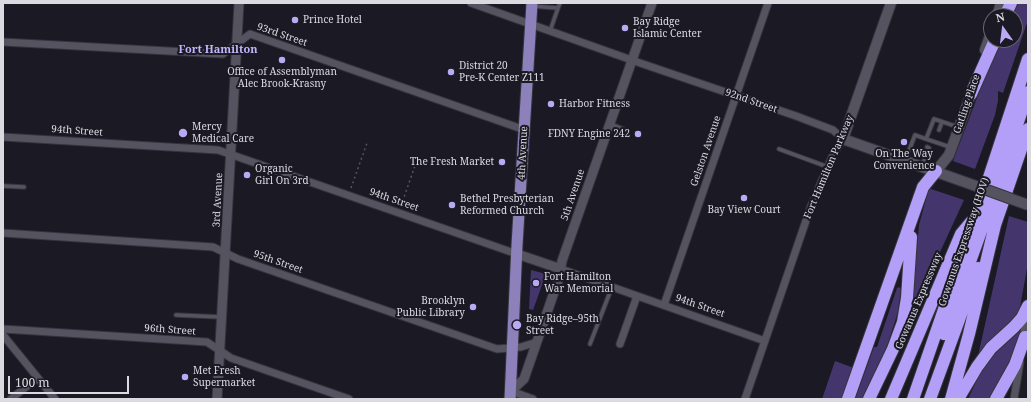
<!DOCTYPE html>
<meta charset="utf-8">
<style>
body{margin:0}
#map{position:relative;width:1031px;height:402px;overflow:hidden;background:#1b1923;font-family:"Noto Serif",serif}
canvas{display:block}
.frame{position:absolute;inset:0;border:4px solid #dbdae1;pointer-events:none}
.north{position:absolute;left:983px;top:8px;width:40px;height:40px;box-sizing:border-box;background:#1b1923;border:1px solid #68666f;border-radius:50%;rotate:346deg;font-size:11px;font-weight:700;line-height:16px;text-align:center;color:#dbdae1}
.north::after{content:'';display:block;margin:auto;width:14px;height:18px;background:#baaaf6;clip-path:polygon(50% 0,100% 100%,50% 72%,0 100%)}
.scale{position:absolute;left:8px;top:376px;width:121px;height:18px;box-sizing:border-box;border:2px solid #dbdae1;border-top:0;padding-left:5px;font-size:12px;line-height:14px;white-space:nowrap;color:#dbdae1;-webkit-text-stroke:3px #1b1923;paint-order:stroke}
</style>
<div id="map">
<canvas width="1031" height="402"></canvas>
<div class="frame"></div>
<div class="north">N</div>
<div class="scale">100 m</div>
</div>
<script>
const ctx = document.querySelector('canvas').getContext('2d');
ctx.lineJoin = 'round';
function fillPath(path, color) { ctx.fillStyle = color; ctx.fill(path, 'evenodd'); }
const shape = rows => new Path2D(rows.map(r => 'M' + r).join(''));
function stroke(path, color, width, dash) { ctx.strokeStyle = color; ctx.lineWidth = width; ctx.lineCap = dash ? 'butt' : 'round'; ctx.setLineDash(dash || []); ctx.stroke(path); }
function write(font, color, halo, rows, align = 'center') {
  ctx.font = font + ' "Noto Serif",serif'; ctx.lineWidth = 4; ctx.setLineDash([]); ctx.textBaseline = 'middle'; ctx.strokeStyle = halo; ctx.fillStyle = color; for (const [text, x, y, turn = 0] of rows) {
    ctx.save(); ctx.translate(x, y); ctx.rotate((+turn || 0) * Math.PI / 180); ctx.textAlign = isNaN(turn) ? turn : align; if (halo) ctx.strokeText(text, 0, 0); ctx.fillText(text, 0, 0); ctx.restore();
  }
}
fillPath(shape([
 [1014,3,1028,3,1028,20,1003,93,998,91,998,101,995,115,975,169,953,161,999,40,1015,40,1015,16,1009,16],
 [928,188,964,200,917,302,912,302,919,225,926,199,925,194],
 [1009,216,1028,222,1028,263,1020,307,1015,321,978,356],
 [531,270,546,274,533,310,529,309],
 [899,287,901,289,898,312,887,346,863,399,855,399,874,347,877,347,897,288],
 [1022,329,1014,357,1002,376,990,399,968,399,979,375,993,355],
 [835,361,854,368,843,399,822,399]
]), '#44366c');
const service = shape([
 [532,6,558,8,560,3],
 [550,31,558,8],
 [611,124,623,129],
 [939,130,942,122],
 [926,139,950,147],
 [779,149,828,167],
 [905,161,915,135,926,139,934,119,958,127],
 [922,166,929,148,927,147],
 [3,186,24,187],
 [176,315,221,317],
 [590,344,612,287]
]);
const minor = shape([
 [471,3,640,63,796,116,833,130,843,139,832,157,811,206,745,399],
 [3,42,223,54,250,34,525,130],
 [3,137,218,150,517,254],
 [3,233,213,247,238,259,497,349,521,347,537,342],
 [561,269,765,341],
 [664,305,768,3],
 [3,329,207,342,231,358,349,399],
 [3,335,55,399],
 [620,344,637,296],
 [511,391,533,399],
 [11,399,37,378],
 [1014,399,1020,362]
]);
const tertiary = shape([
 [517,254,561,269],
 [511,391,524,379,559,278,562,261,652,3],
 [217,399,239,3]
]);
const secondary = shape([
 [891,3,843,139,976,186],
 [997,16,1001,3],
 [985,50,991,33],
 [936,171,949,155,974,86],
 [1025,337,1028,314]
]);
const primary = shape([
 [510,399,517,245,532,3]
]);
const motorway = shape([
 [1005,16,1011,3],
 [971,94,995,40],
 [944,334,989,209,1028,92],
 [848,399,923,187,936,171],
 [869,399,893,349,903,322,907,298,911,237],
 [891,399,961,234,971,222],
 [913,399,976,217,1028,59],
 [930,399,978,268],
 [951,399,969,334,995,225,1028,129],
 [958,399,977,367,991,348,1014,327,1022,318,1028,306],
 [996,399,1015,365,1025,337]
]);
stroke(service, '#35343b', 5.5);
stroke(minor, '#35343b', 9);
stroke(tertiary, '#35343b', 11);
stroke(secondary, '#35343b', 12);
stroke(primary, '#35343b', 13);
stroke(motorway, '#35343b', 14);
stroke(shape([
 [351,188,367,143],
 [401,206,417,160]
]), '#56545d', 1.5, [2, 3]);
stroke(service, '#55535f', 3.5);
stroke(minor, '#55535f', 7);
stroke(tertiary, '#55535f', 9);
stroke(secondary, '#55535f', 10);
stroke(primary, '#8d81bb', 11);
stroke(motorway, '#b39ff8', 12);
const secondaryBridge = shape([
 [976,186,1028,205]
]);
stroke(secondaryBridge, '#35343b', 12, []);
stroke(secondaryBridge, '#55535f', 10);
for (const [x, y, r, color] of [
 [295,20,4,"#baaaf6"],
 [625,28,4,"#baaaf6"],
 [282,60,4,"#baaaf6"],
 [451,72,4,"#baaaf6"],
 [551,104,4,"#baaaf6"],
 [183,133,5,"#baaaf6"],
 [638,134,4,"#baaaf6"],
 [904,142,4,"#baaaf6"],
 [502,162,4,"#baaaf6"],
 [247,175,4,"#baaaf6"],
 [744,198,4,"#baaaf6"],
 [452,205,4,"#baaaf6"],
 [536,283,4,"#baaaf6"],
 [473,307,4,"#baaaf6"],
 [517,325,5,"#baaaf6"],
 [185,377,4,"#baaaf6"]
]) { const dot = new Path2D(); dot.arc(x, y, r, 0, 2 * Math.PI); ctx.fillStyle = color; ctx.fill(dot); stroke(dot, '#1b1923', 1.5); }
write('10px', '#dbdae1', '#1b1923', [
 ["Prince Hotel",303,20],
 ["Bay Ridge",633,22],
 ["Islamic Center",633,34],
 ["District 20",459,66],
 ["Pre-K Center Z111",459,78],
 ["Office of Assemblyman",282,72,"center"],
 ["Alec Brook-Krasny",282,84,"center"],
 ["Harbor Fitness",559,104],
 ["Mercy",192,127],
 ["Medical Care",192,139],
 ["FDNY Engine 242",630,134,"right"],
 ["On The Way",904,154,"center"],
 ["Convenience",904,166,"center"],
 ["The Fresh Market",494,162,"right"],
 ["Organic",255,169],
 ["Girl On 3rd",255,181],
 ["Bethel Presbyterian",460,199],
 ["Reformed Church",460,211],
 ["Bay View Court",744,210,"center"],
 ["Fort Hamilton",544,277],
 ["War Memorial",544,289],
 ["Brooklyn",465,301,"right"],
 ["Public Library",465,313,"right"],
 ["Bay Ridge–95th",526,319],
 ["Street",526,331],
 ["Met Fresh",193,371],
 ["Supermarket",193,383]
], 'left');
write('10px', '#dbdae1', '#1b1923', [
 ["93rd Street",282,35,19],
 ["92nd Street",751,101,19],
 ["Gatling Place",967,104,-71],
 ["94th Street",77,131,4],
 ["Gelston Avenue",706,151,-71],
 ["4th Avenue",523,153,-87],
 ["Fort Hamilton Parkway",829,167,-67],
 ["5th Avenue",573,195,-71],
 ["3rd Avenue",218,200,-87],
 ["94th Street",394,200,19],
 ["Gowanus Expressway (HOV)",964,242,-71],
 ["95th Street",278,262,19],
 ["Gowanus Expressway",919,301,-67],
 ["94th Street",700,306,19],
 ["96th Street",170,330,4]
]);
write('bold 11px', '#c2b4fb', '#1b1923', [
 ["Fort Hamilton",218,50]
]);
</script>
